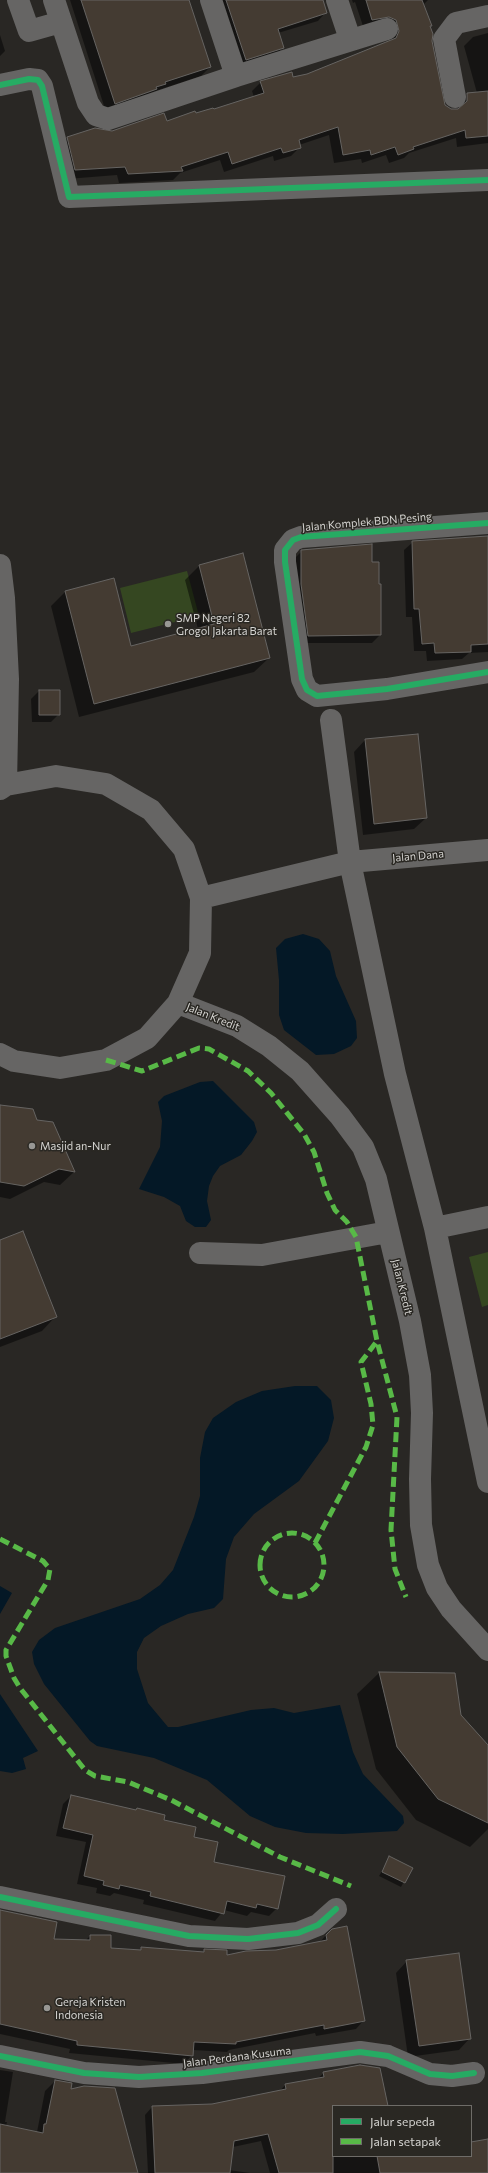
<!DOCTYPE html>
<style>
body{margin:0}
#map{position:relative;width:488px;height:2173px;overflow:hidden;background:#292724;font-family:Commissioner,sans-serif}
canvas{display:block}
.legend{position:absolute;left:332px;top:2105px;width:140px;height:52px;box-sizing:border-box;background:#2a2823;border:1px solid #6e6c68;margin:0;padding:5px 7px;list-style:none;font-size:12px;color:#d4d3d0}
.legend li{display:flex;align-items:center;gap:8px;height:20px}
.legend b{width:20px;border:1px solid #6e6c68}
</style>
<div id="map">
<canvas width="488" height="2173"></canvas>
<ul class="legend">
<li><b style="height:5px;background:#26ab63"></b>Jalur sepeda</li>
<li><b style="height:5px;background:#58b947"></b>Jalan setapak</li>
</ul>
</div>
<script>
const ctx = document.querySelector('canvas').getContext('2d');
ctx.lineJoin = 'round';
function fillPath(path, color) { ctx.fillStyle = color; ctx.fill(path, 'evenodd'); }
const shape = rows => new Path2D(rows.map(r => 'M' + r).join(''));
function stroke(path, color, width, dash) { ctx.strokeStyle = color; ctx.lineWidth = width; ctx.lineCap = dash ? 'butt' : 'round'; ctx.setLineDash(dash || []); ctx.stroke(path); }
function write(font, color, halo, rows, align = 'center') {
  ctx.font = font + ' Commissioner,sans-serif'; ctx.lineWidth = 3; ctx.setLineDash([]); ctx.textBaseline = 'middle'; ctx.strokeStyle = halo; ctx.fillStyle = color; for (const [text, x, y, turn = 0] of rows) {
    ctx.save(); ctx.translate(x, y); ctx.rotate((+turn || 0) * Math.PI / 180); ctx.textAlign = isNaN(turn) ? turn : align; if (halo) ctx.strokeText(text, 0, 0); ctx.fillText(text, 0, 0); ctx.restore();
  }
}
fillPath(shape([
 [187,571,199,616,131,633,120,588],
 [488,1252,488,1305,482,1307,469,1257]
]), '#354721');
fillPath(shape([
 [303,934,319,939,330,951,336,976,356,1021,357,1038,351,1046,334,1054,316,1055,284,1030,279,1015,279,980,276,948,285,939],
 [213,1081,254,1122,257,1132,252,1141,241,1155,220,1166,213,1176,209,1186,207,1201,211,1220,206,1227,195,1227,186,1221,180,1206,164,1197,139,1189,160,1147,162,1121,158,1102,164,1096,200,1082],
 [295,1386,317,1386,331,1400,334,1418,328,1441,299,1481,254,1514,234,1537,226,1559,223,1599,214,1608,188,1614,161,1626,144,1638,137,1652,137,1669,148,1703,168,1727,178,1727,251,1710,274,1708,294,1713,340,1705,353,1752,363,1774,403,1816,404,1823,397,1831,343,1834,306,1833,275,1827,250,1816,207,1780,154,1758,97,1746,90,1741,44,1684,34,1664,32,1652,39,1640,55,1628,140,1599,160,1585,173,1570,194,1517,200,1496,200,1458,205,1432,213,1418,236,1402,262,1391],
 [0,1586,12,1593,0,1614],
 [0,1694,38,1751,23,1758,26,1769,12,1773,0,1771]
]), '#041826');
fillPath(shape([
 [70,0,188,0,210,67,201,76,158,90,106,112],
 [215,0,322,0,326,12,318,21,278,33,283,48,274,56,237,68],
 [352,0,428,0,423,5,431,25,431,41,445,105,450,110,458,110,459,103,467,94,477,93,464,46,473,37,488,33,488,143,457,147,456,138,409,153,404,158,389,163,386,155,362,163,361,159,334,163,329,135,299,145,300,147,291,156,274,161,273,156,224,172,220,160,180,173,173,180,119,183,117,175,67,179,59,146,68,138,112,132,213,111,254,97,252,91,261,82,307,75,389,41,391,35,364,29,355,2,353,3],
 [0,35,5,51,0,56],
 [488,537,488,652,469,653,462,659,427,661,426,651,414,651,412,617,406,617,404,550,413,542],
 [302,551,371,563,378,585,380,585,380,635,372,643,301,643,294,559],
 [199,566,269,658,254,672,79,717,51,606,65,592,113,579,130,647,198,629,185,580],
 [39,691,59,714,51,722,32,722,31,699],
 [365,740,426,818,414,829,363,835,354,752],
 [0,1106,36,1121,74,1172,60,1185,44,1182,10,1199,0,1197],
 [0,1241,56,1316,42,1331,0,1347],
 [379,1673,454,1674,460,1715,488,1745,488,1829,470,1847,416,1820,376,1769,357,1694],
 [71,1796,162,1820,193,1837,212,1862,277,1908,269,1916,251,1912,247,1916,224,1910,215,1921,143,1904,144,1900,114,1893,110,1896,96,1893,97,1888,77,1884,86,1842,56,1836,63,1804],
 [390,1858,411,1868,401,1887,379,1876],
 [0,1911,53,1940,85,1941,90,1936,110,1949,140,1951,142,1948,203,1952,205,1950,226,1956,276,1951,320,1942,326,1935,364,2020,356,2029,316,2036,315,2033,229,2050,227,2052,193,2050,192,2055,184,2064,69,2053,70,2049,0,2034],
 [407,1961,470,2038,459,2050,408,2057,396,1973],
 [0,2070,13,2072,5,2122,7,2122,6,2126,37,2132,45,2091,55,2081,70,2090,137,2173,0,2173],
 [324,2073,387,2106,333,2106,333,2156,471,2156,471,2143,488,2140,488,2173,270,2173,261,2141,233,2147,229,2170,250,2173,148,2173,145,2115,152,2107,212,2105,279,2092,285,2085,317,2079]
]), '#0007');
const building = shape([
 [81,0,189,0,211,67,165,82,166,84,156,87,157,89,115,104,81,0],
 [226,0,323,0,327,13,278,29,284,48,246,60,226,0],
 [366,0,422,0,432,26,430,26,433,34,432,41,445,105,451,109,458,109,467,101,467,93,488,91,488,136,466,138,465,130,413,147,414,149,398,155,395,147,371,155,370,150,343,155,338,127,299,140,301,148,283,153,281,148,232,164,228,152,181,167,183,171,128,174,125,167,75,170,67,137,95,128,112,131,164,113,167,121,195,111,196,113,213,108,214,109,264,93,260,81,292,72,293,77,307,74,396,38,399,31,396,20,389,17,372,20,366,0],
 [488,536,488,644,471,645,471,652,435,653,434,643,422,644,419,609,414,609,412,541,488,536],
 [372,544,372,562,379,562,379,584,381,584,381,635,308,636,301,584,301,550,372,544],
 [243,553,270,658,94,704,65,591,114,578,131,646,214,624,199,565,243,553],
 [39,690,60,690,60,715,39,715,39,690],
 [418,734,427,818,374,824,365,739,418,734],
 [0,1105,33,1109,37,1120,53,1122,75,1172,59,1169,24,1186,0,1182,0,1105],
 [23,1231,57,1317,0,1339,0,1240,23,1231],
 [379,1672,455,1673,461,1715,488,1745,488,1823,438,1799,397,1747,379,1672],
 [71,1795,136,1810,137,1808,165,1815,164,1820,196,1827,194,1837,218,1842,214,1862,285,1876,278,1909,257,1904,256,1908,227,1901,224,1914,150,1896,151,1892,120,1885,119,1889,103,1885,104,1881,84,1876,93,1835,63,1828,71,1795],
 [389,1856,413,1868,405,1883,382,1872,389,1856],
 [0,1910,57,1922,54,1939,90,1940,90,1935,111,1935,111,1948,141,1950,141,1947,204,1952,204,1949,227,1950,227,1955,246,1951,276,1950,327,1940,326,1935,332,1929,347,1926,365,2021,324,2029,324,2025,236,2042,236,2044,194,2042,193,2056,77,2045,77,2041,0,2024,0,1910],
 [459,1953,471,2039,419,2046,406,1960,459,1953],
 [360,2065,380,2068,388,2106,333,2106,333,2173,279,2173,268,2134,234,2141,230,2173,155,2173,152,2106,212,2104,286,2089,285,2084,324,2077,323,2072,360,2065],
 [55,2080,72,2083,71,2089,84,2086,115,2088,138,2173,0,2173,0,2124,43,2133,44,2124,46,2124,55,2080],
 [488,2139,488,2173,380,2173,377,2156,471,2156,471,2142,488,2139]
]);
fillPath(building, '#443b32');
stroke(building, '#666462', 1);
stroke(shape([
 [18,0,29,31,61,22],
 [54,0,88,103,96,115,108,119,236,76,387,29],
 [211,0,236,76],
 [337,0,350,39],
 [0,85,29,79,38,80,42,86,69,197,488,180],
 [455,97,444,39,456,23,488,16],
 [488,523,301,537,293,540,285,550,285,562,302,679,307,690,317,696,387,689,488,672],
 [0,565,4,598,8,679,6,785],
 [331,720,350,862,395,1074,435,1228,488,1482],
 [0,789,6,785,56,776,106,784,151,810,184,849,201,898,200,953,178,1003,147,1038,106,1060,60,1068,14,1061,0,1054],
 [201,898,350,862,488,850],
 [178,1003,237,1026,269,1046,300,1071,340,1116,363,1147,376,1179,410,1321,420,1375,422,1413,420,1479,421,1525,428,1565,437,1588,451,1609,488,1650],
 [435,1228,488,1217],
 [200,1253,262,1255,388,1232],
 [0,1897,189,1936,248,1939,298,1933,318,1925,336,1909],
 [0,2056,84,2073,139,2077,202,2073,360,2052,388,2056,430,2074,452,2076,474,2073]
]), '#666564', 22);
stroke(shape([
 [106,1060,142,1071,199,1048,209,1049,248,1071,271,1093,304,1134,314,1152,327,1193,335,1210,347,1222,356,1237,377,1341,397,1417,391,1530,395,1569,406,1597],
 '260 1565a32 32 0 1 1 64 0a32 32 0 1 1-64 0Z',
 [0,1539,43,1561,50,1569,48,1580,6,1650,6,1656,14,1678,20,1688,85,1770,95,1776,128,1782,171,1800,280,1857,351,1886],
 [315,1543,366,1447,373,1425,371,1404,361,1362,377,1341]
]), '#58b947', 5, [10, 5]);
stroke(shape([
 [0,85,29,79,38,80,42,86,69,197,488,180],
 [488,523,301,537,293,540,285,550,285,562,302,679,307,690,317,696,387,689,488,672],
 [0,1897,189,1936,248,1939,298,1933,318,1925,336,1909],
 [0,2056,84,2073,139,2077,202,2073,360,2052,388,2056,430,2074,452,2076,474,2073]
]), '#26ab63', 6);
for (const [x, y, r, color] of [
 [168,624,4,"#989794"],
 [32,1146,4,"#989794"],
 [47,2008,4,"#989794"]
]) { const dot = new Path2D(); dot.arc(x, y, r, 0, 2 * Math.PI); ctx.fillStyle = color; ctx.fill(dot); stroke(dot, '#2a2823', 1.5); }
write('11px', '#d4d3d0', '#2a2823', [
 ["Jalan Komplek BDN Pesing",367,522,-5],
 ["Jalan Dana",418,856,-5],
 ["Jalan Kredit",213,1017,22],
 ["Jalan Kredit",402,1287,76],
 ["Jalan Perdana Kusuma",237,2057,-7]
]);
write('11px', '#d4d3d0', '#2a2823', [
 ["SMP Negeri 82",176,618],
 ["Grogol Jakarta Barat",176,631],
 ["Masjid an-Nur",40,1146],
 ["Gereja Kristen",55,2002],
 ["Indonesia",55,2015]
], 'left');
</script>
